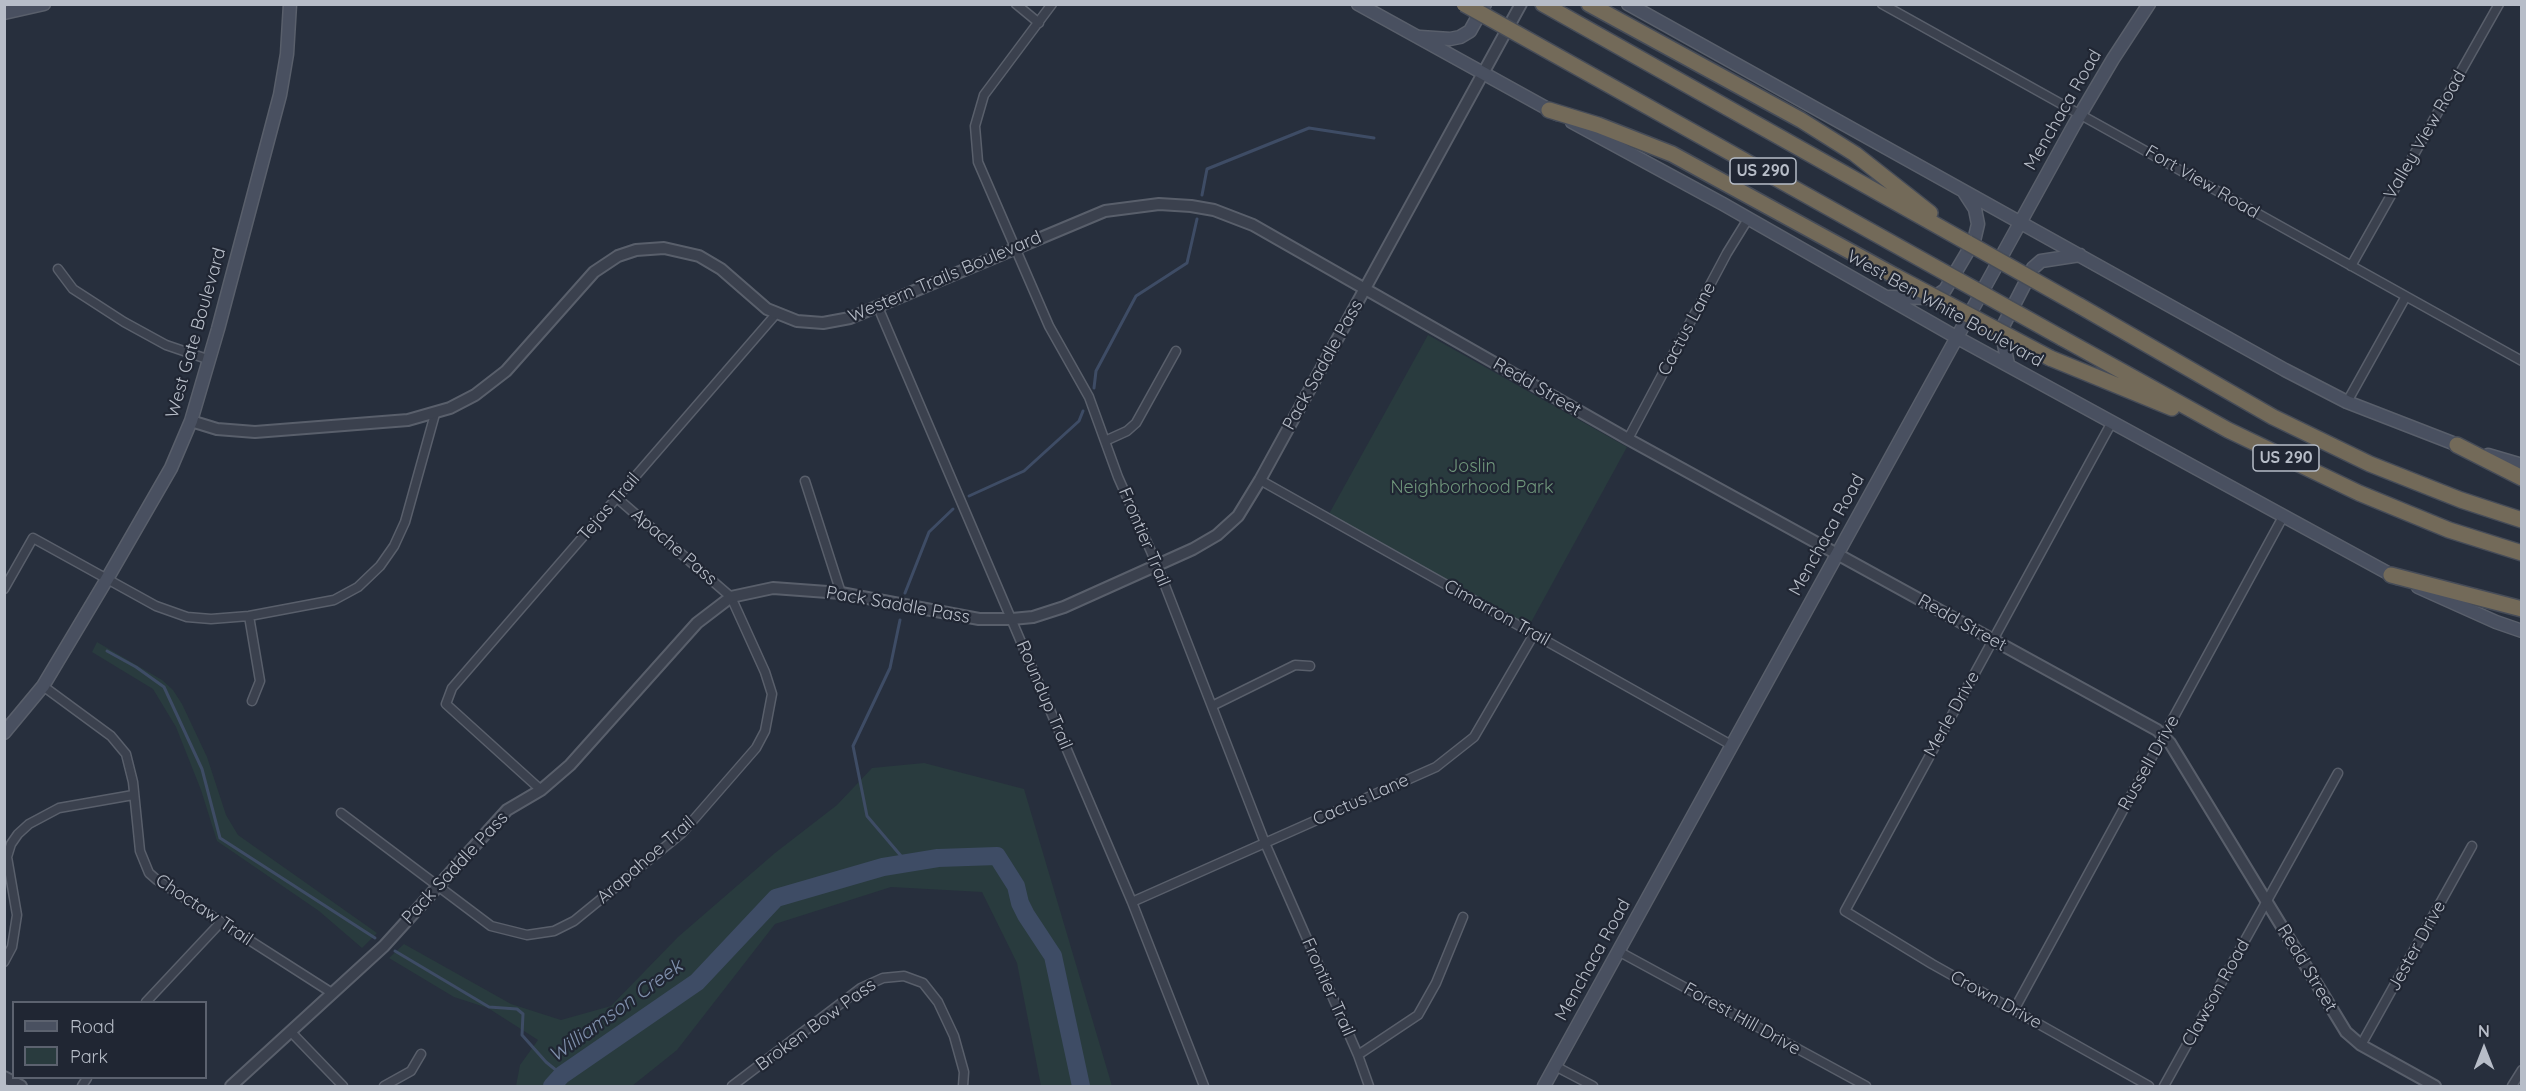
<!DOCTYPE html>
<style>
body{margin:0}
#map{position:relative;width:2526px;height:1091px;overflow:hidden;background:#272f3d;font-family:Quicksand,sans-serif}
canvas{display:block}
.frame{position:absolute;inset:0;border:6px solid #b7bdc8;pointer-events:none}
.legend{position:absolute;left:12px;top:1001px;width:195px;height:78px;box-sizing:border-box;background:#202633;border:2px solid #5c626f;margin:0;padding:8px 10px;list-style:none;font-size:18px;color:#b7bdc8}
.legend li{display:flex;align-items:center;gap:12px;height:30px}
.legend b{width:30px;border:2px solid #5c626f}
.north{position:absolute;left:2454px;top:1019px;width:60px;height:60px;-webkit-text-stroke:4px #202633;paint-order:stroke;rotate:0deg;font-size:16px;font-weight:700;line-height:24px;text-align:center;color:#b7bdc8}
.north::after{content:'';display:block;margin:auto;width:21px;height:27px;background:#b7bdc8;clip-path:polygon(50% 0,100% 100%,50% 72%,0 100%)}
</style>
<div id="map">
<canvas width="2526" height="1091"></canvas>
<div class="frame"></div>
<ul class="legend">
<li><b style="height:8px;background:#495060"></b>Road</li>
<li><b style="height:16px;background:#293b3e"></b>Park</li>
</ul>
<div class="north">N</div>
</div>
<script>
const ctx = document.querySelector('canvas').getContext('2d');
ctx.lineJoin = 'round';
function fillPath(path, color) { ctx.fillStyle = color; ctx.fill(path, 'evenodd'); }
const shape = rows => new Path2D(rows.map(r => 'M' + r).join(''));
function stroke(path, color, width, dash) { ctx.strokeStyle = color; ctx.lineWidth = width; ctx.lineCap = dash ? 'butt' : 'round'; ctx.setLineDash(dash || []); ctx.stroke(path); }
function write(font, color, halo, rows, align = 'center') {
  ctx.font = font + ' Quicksand,sans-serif'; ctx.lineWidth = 4.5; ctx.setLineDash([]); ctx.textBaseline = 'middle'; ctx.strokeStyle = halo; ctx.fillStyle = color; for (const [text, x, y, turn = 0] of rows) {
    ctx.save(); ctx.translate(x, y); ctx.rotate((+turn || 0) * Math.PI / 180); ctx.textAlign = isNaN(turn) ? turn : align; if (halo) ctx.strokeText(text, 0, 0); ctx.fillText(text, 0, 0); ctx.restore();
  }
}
fillPath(shape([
 [1428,335,1627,447,1529,626,1329,514],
 [97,642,162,680,173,690,182,704,207,757,226,815,238,835,377,933,362,948,319,911,217,841,201,790,176,727,153,689,92,652],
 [924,763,1024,789,1112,1086,1041,1086,1017,963,982,892,891,887,775,924,677,1050,632,1086,516,1086,520,1065,538,1040,488,1008,454,997,389,958,404,944,511,1004,561,1020,611,1006,678,937,775,853,837,805,872,768]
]), '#293b3e');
stroke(shape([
 [1202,195,1207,169,1309,128,1374,138],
 [1094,388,1096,371,1136,296,1187,263,1197,219],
 [969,496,1024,471,1079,421,1083,411],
 [905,593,929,532,953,509],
 [900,620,890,668,853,746,867,816,907,863],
 [107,651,136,667,164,687,202,769,220,838,375,938],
 [395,951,489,1007,517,1009,523,1014,522,1035,546,1062,562,1075]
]), '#3e4c65', 3);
stroke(shape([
 [552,1086,562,1075,697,982,776,898,883,867,938,858,997,856,1016,886,1020,903,1026,915,1053,956,1081,1086]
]), '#3e4c65', 18);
const minor = shape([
 [1016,4,1039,23],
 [1052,4,984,95,975,126,978,162,1049,326,1089,397,1118,477,1157,565,1265,843,1358,1055,1369,1086],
 [1882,4,2522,361],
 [2351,266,2499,4],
 [58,269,73,289,124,322,166,345,210,360],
 [878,307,1132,902,1204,1086],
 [2347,402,2405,298],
 [2112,422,1845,911,1932,964,2149,1086],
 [1628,439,1727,253,1748,219],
 [1105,441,1127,431,1136,423,1176,351],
 [1260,480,1733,746],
 [805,481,841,593],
 [4,589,33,538,156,606,187,617,211,619,249,616,334,600,358,587,380,566,394,546,405,522,435,414],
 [249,616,260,681,252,701],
 [43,686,111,736,126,754,133,782,140,851,149,873,157,880,221,922,332,993],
 [1212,706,1295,665,1310,666],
 [541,790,446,704,452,688,776,314],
 [341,813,491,926,527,935,554,931,574,921,682,833,756,748,765,731,772,694,765,672,731,597,617,498],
 [1132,902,1436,767,1474,737,1534,634],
 [1618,951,1866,1086],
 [4,962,12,947,17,915,7,857,11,844,18,834,29,824,59,808,133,795],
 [146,1002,221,922],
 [2014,1010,2284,515],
 [291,1032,343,1086],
 [2361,1045,2472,846],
 [1358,1055,1418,1015,1436,983,1463,917],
 [1555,1066,1593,1086],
 [82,1086,87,1078],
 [384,1086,411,1071,421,1054],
 [732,1086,861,988,883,978,904,976,923,983,938,1002,954,1036,964,1072,963,1086],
 [2164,1086,2338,773],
 [2512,1086,2522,1070]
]);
const tertiary = shape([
 [191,421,217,429,255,432,408,420,450,408,475,395,506,371,594,272,618,256,636,250,664,248,699,256,721,269,767,309,797,321,823,323,850,318,1105,211,1159,204,1191,206,1214,210,1253,225,1628,439,2157,730,2170,743,2346,1032,2361,1045,2435,1086],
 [4,1077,21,1086],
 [231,1086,384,946,507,810,541,790,570,765,697,623,731,597,773,588,841,593,979,619,1012,619,1033,617,1064,607,1193,549,1217,535,1238,516,1260,480,1521,4]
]);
const secondary = shape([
 [1358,4,1557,114],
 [1628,4,2285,370,2347,402,2463,447],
 [4,13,44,4],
 [1420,37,1450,39,1460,37,1470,31,1485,4],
 [1572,122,1723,204,1956,337,2397,578],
 [1889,297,1933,298,1945,290,1974,241,1978,224,1975,209,1964,192],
 [2008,364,2001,330,2033,268,2041,261,2080,255],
 [2488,455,2522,465],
 [2418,587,2496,622,2522,631],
 [4,733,43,686,107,579,171,468,191,421,218,329,280,95,287,54,290,4],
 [1544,1086,2074,125,2113,59,2149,4]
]);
const motorway = shape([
 [1543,4,1968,243],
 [1589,4,1801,120,1855,154,1930,213],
 [1549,110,1598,125,1672,154,1895,276],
 [2080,306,2273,417,2370,464,2461,500,2522,520],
 [2062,338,2228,430,2359,493,2449,530,2522,553],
 [2050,358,2172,408],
 [2457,445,2522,478],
 [2391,575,2522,609]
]);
stroke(minor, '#595f6b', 11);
stroke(tertiary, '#595f6b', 14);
stroke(secondary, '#595f6b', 15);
stroke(motorway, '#464c58', 18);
stroke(minor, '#3b414e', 8);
stroke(tertiary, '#3b414e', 10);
stroke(secondary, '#495060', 12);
stroke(motorway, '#736a59', 15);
const motorwayBridge = shape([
 [1464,4,2062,338],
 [1968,243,2080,306],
 [1895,276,2050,358]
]);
stroke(motorwayBridge, '#464c58', 18, []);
stroke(motorwayBridge, '#736a59', 15);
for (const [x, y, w] of [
 [1763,171,66],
 [2286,458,66]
]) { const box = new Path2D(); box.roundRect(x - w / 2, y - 13, w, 26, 4.5); ctx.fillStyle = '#202633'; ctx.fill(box); stroke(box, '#b7bdc8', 1.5); }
write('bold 16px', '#b7bdc8', null, [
 ["US 290",1763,171],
 ["US 290",2286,458]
]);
write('18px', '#b7bdc8', '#202633', [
 ["Menchaca Road",2063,110,-60],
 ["Valley View Road",2425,135,-60],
 ["Fort View Road",2202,182,30],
 ["Western Trails Boulevard",945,277,-23],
 ["West Ben White Boulevard",1945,309,29],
 ["Cactus Lane",1687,329,-62],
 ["West Gate Boulevard",196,333,-74],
 ["Pack Saddle Pass",1323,365,-61],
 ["Redd Street",1537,387,30],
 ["Tejas Trail",609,507,-49],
 ["Menchaca Road",1827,535,-61],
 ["Frontier Trail",1144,537,67],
 ["Apache Pass",674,547,41],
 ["Pack Saddle Pass",898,605,10],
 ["Cimarron Trail",1497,613,29],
 ["Redd Street",1962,623,29],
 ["Roundup Trail",1044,695,67],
 ["Merle Drive",1952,714,-61],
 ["Russell Drive",2149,763,-61],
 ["Cactus Lane",1361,800,-24],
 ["Arapahoe Trail",646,860,-41],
 ["Pack Saddle Pass",455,868,-47],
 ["Choctaw Trail",204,910,34],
 ["Jester Drive",2417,946,-61],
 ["Menchaca Road",1593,960,-61],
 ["Redd Street",2307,968,59],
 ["Frontier Trail",1328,987,66],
 ["Clawson Road",2216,993,-61],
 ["Crown Drive",1996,1000,29],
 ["Forest Hill Drive",1742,1019,29],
 ["Broken Bow Pass",816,1025,-36]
]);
write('18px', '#70977c', '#202633', [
 ["Joslin",1472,467],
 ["Neighborhood Park",1472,488]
]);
write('italic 20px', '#8191ad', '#202633', [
 ["Williamson Creek",616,1011,-36]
]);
</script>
